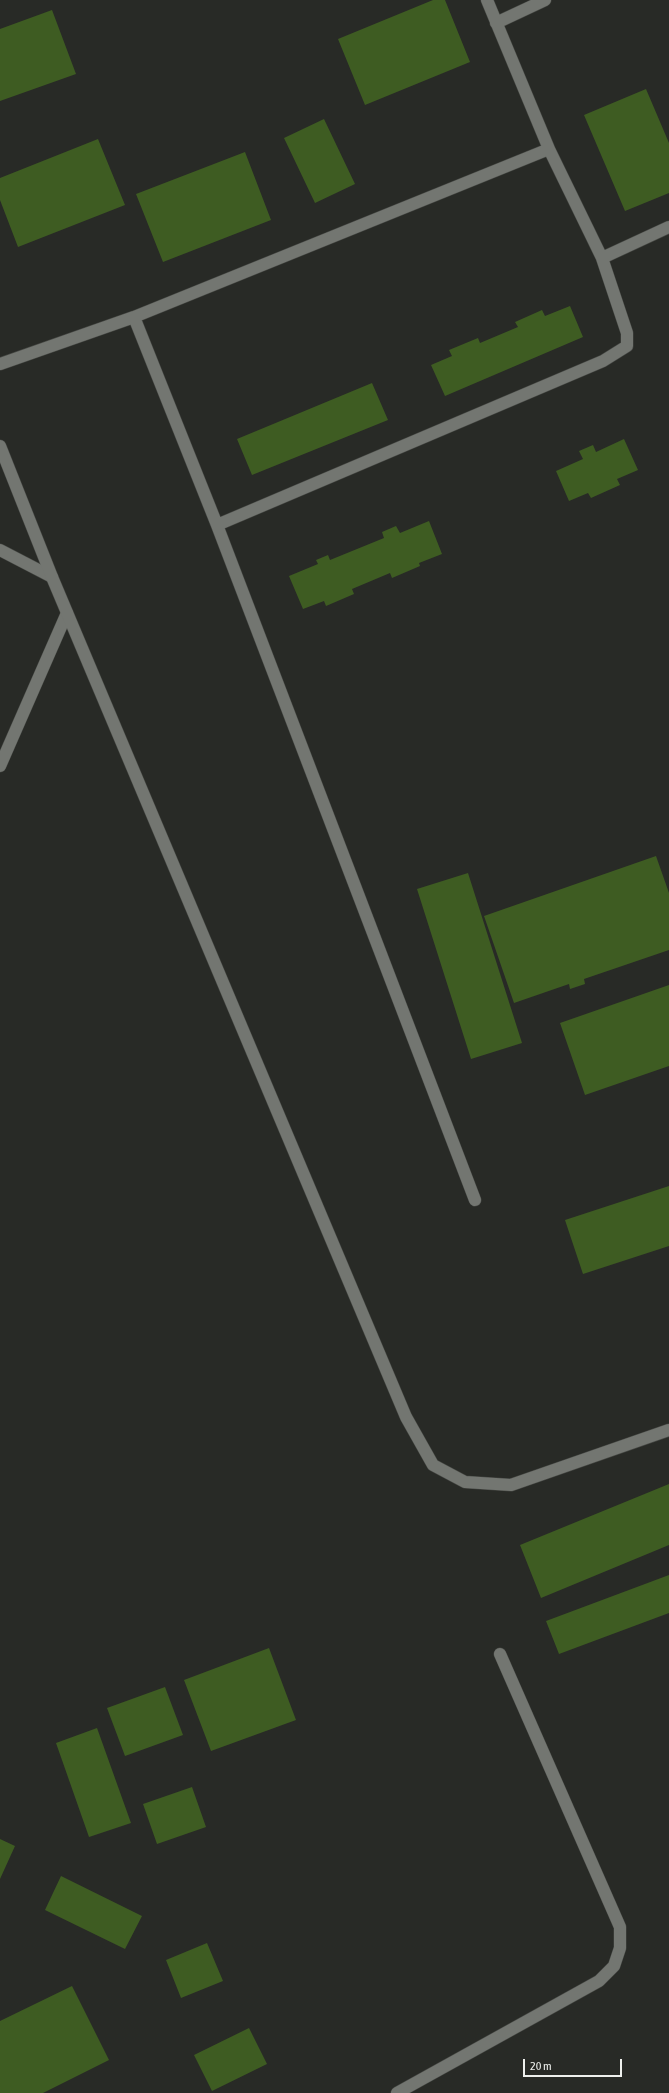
<!DOCTYPE html>
<style>
body{margin:0}
#map{position:relative;width:669px;height:2093px;overflow:hidden;background:#282a26;font-family:"Asap Condensed",sans-serif}
canvas{display:block}
.scale{position:absolute;left:523px;top:2059px;width:99px;height:18px;box-sizing:border-box;border:2px solid #eef0ed;border-top:0;padding-left:5px;font-size:12px;line-height:14px;white-space:nowrap;color:#eef0ed;-webkit-text-stroke:3px #282a26;paint-order:stroke}
</style>
<div id="map">
<canvas width="669" height="2093"></canvas>
<div class="scale">20 m</div>
</div>
<script>
const ctx = document.querySelector('canvas').getContext('2d');
ctx.lineJoin = 'round';
function fillPath(path, color) { ctx.fillStyle = color; ctx.fill(path, 'evenodd'); }
const shape = rows => new Path2D(rows.map(r => 'M' + r).join(''));
function stroke(path, color, width, dash) { ctx.strokeStyle = color; ctx.lineWidth = width; ctx.lineCap = dash ? 'butt' : 'round'; ctx.setLineDash(dash || []); ctx.stroke(path); }
fillPath(shape([
 [433,0,445,0,470,62,365,105,338,39],
 [52,10,76,74,0,101,0,29],
 [646,89,669,143,669,193,625,211,584,115],
 [324,119,355,184,315,203,284,138],
 [98,139,125,205,18,247,0,200,0,178],
 [245,152,271,220,163,262,136,194],
 [570,306,583,337,445,396,431,365,452,356,449,350,478,338,480,343,518,327,515,322,542,310,545,316],
 [372,383,388,420,252,475,237,439],
 [624,439,638,470,617,479,620,485,591,498,588,493,569,501,556,471,583,459,579,451,593,445,596,452],
 [429,521,442,554,419,563,420,566,392,578,390,573,352,589,354,594,326,606,324,601,303,609,289,576,318,564,316,560,328,555,330,560,384,538,382,532,396,526,400,533],
 [656,856,669,893,669,950,584,979,585,984,570,989,569,984,514,1003,484,916],
 [468,873,522,1043,471,1059,417,889],
 [669,985,669,1066,585,1095,560,1023],
 [669,1186,669,1246,583,1274,565,1220],
 [669,1484,669,1545,541,1598,520,1545],
 [669,1575,669,1613,559,1654,546,1621],
 [269,1648,296,1720,211,1751,184,1680],
 [165,1687,183,1735,125,1756,107,1708],
 [97,1728,131,1823,89,1837,56,1743],
 [192,1787,206,1827,157,1844,143,1804],
 [0,1839,15,1846,0,1879],
 [61,1876,142,1916,125,1949,45,1910],
 [207,1943,223,1981,181,1998,166,1960],
 [72,1986,109,2060,43,2093,0,2093,0,2021],
 [249,2028,267,2064,212,2091,194,2055]
]), '#3e5c22');
const lane = shape([
 [0,550,52,577],
 [0,766,67,613],
 [397,2093,599,1981,614,1966,620,1948,620,1927,500,1654]
]);
const street = shape([
 [496,23,545,0],
 [602,258,669,227],
 [134,317,217,525,475,1200],
 [0,364,134,317,549,149],
 [0,446,52,577,406,1417,433,1465,465,1482,511,1485,669,1430],
 [217,525,603,361,627,346,627,333,602,258,549,149,487,0]
]);
stroke(lane, '#464844', 13);
stroke(street, '#464844', 13);
stroke(lane, '#737671', 12);
stroke(street, '#737671', 12);
</script>
